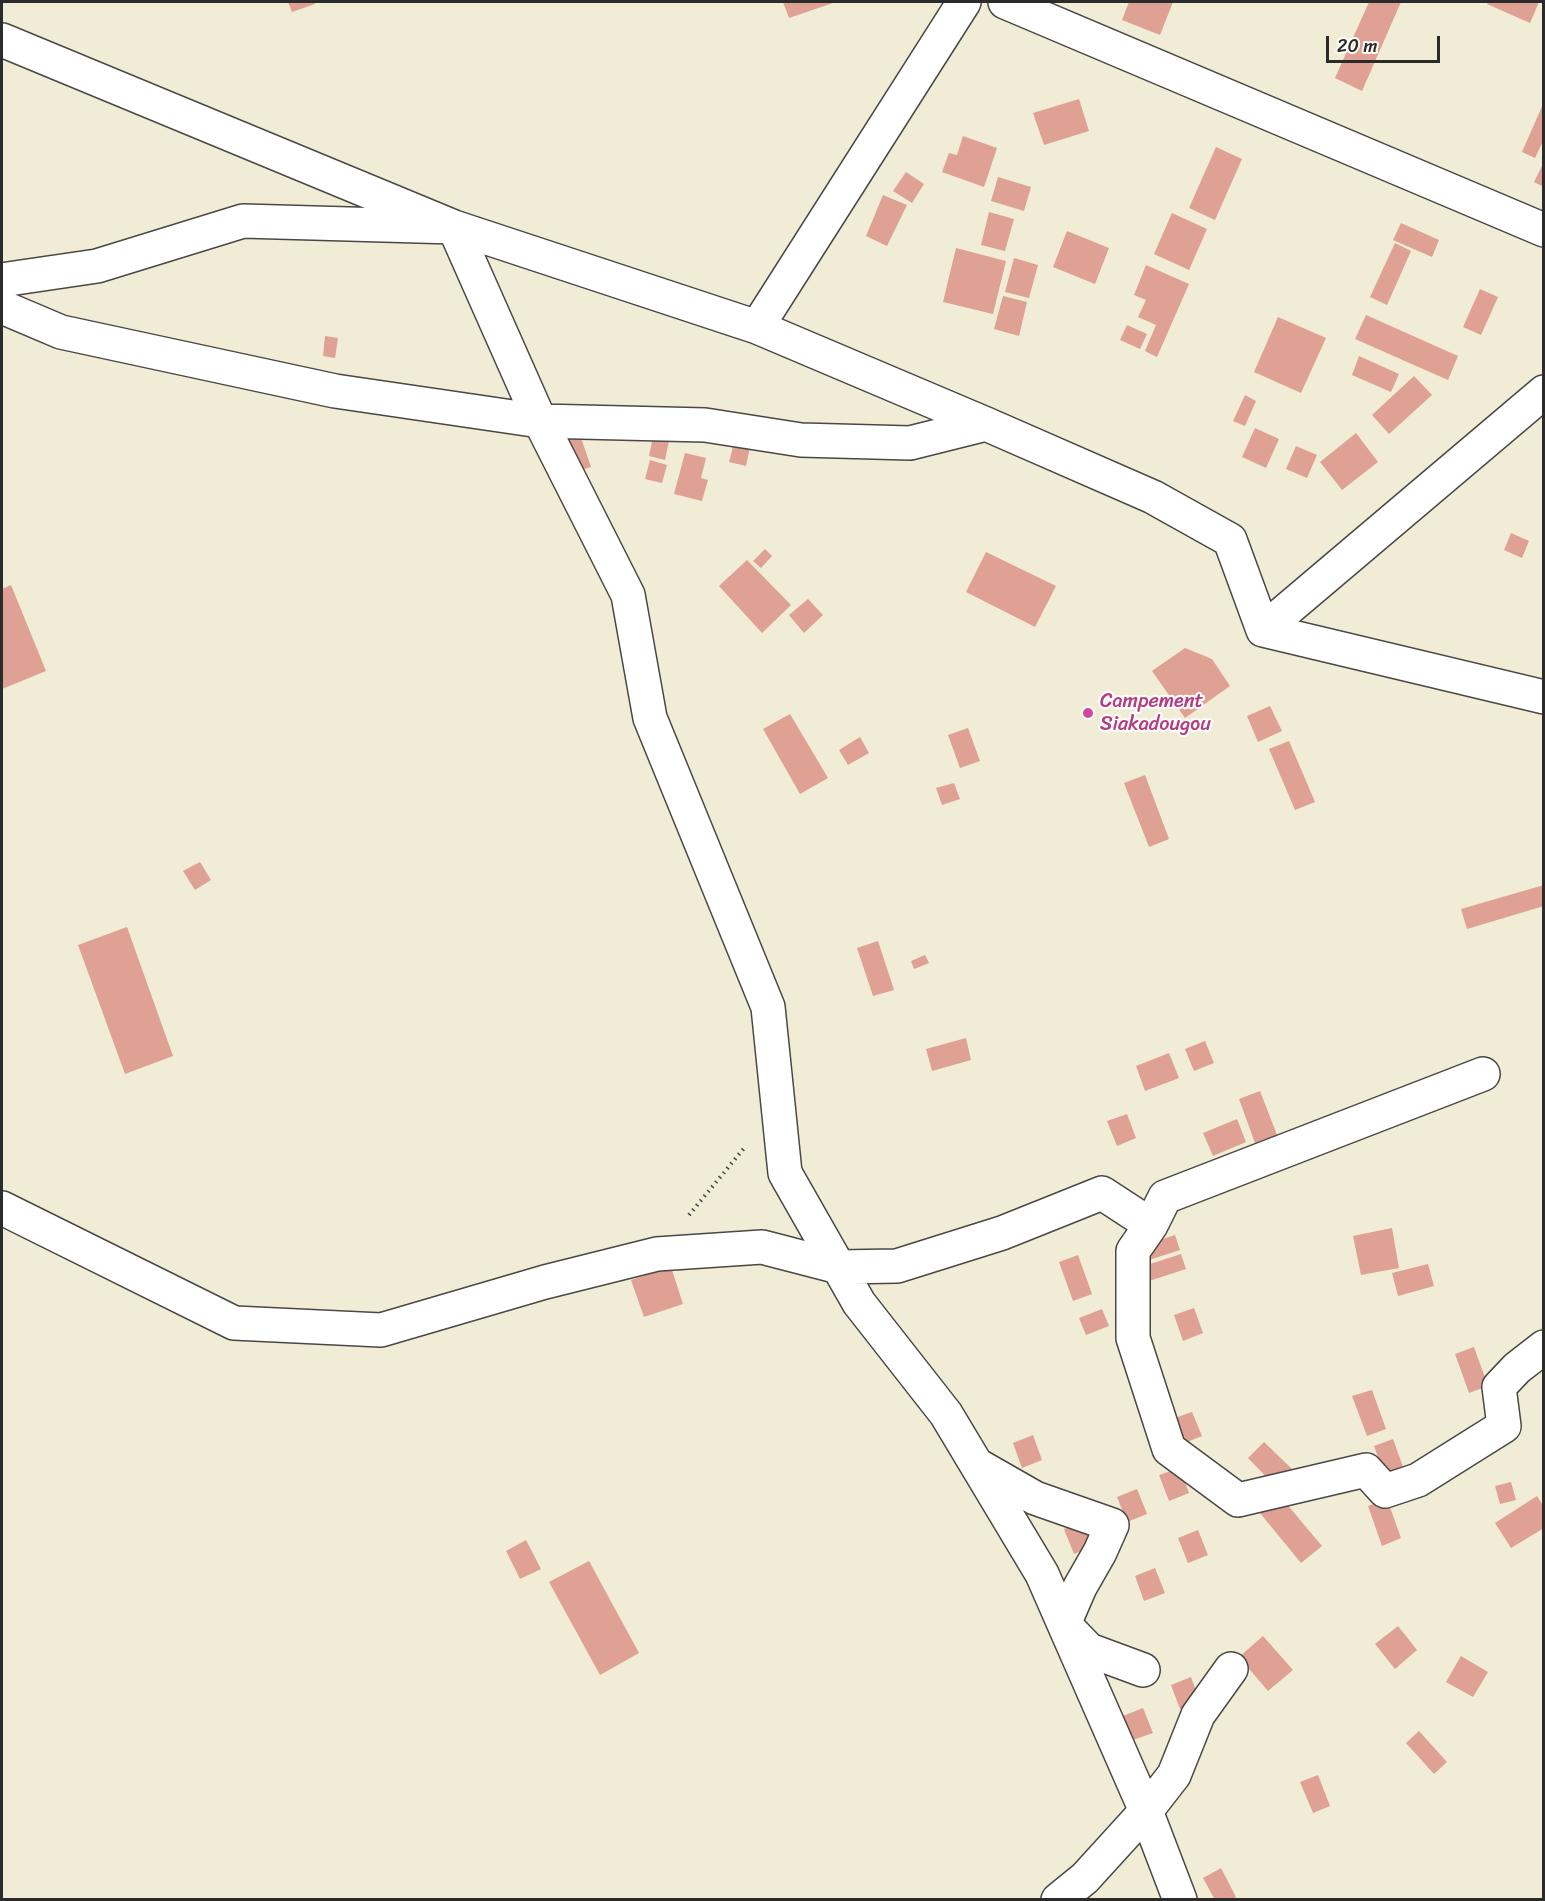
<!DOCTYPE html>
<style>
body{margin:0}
#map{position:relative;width:1545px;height:1901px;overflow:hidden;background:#f0ecd5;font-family:Sriracha,sans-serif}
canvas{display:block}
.frame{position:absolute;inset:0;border:3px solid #2b2b2b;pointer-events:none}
.scale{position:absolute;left:1326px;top:36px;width:114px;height:27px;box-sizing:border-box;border:3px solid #2b2b2b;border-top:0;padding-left:8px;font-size:18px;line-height:21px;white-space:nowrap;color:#2b2b2b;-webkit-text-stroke:4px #fdfcf7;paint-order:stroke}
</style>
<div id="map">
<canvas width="1545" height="1901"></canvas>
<div class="frame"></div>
<div class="scale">20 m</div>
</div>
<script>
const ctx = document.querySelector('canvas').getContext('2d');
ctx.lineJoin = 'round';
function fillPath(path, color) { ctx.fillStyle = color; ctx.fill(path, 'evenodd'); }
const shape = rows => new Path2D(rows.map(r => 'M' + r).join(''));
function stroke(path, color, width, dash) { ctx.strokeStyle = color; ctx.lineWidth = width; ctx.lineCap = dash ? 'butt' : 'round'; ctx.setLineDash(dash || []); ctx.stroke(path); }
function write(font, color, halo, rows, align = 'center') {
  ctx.font = font + ' Sriracha,sans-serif'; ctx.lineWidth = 4.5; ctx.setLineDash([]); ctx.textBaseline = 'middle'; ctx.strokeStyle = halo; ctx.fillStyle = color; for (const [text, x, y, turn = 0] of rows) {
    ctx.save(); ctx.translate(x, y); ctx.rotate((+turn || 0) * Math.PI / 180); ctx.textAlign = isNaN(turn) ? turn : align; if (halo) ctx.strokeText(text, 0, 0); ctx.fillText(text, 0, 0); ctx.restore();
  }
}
fillPath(shape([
 [288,2,314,2,315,4,292,12],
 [783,2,832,2,833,3,789,18],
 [1129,2,1173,2,1160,35,1122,20],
 [1369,2,1401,2,1362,91,1335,78],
 [1488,2,1539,2,1530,23,1487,4],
 [1079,99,1089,131,1044,145,1033,113],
 [1544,102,1544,139,1535,158,1522,152],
 [963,136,997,148,984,187,942,172,949,153,957,155],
 [1216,147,1242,159,1215,220,1189,208],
 [1542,166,1544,167,1544,187,1534,182],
 [906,172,924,184,912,203,893,191],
 [998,177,1031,187,1024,211,991,201],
 [883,195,907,205,887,246,866,236],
 [989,212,1014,219,1005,251,981,245],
 [1172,213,1207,229,1189,270,1154,254],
 [1401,223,1439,240,1432,257,1393,240],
 [1067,231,1109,248,1095,284,1053,267],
 [1395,243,1411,251,1387,305,1370,297],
 [956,248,1006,261,993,314,943,302],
 [1014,258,1038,265,1029,298,1005,292],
 [1146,265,1189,284,1157,357,1145,351,1156,325,1138,317,1146,300,1134,295],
 [1480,289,1498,297,1481,335,1463,327],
 [1003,296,1027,302,1019,336,994,329],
 [1366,315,1458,356,1448,380,1355,339],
 [1278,317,1326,338,1301,393,1254,372],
 [1127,325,1147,334,1140,349,1120,340],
 [325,336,338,338,335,358,323,356],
 [1359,356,1399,374,1391,392,1352,375],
 [1414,376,1432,395,1389,434,1372,415],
 [1245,395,1256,401,1245,426,1233,421],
 [1255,428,1279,439,1266,468,1242,457],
 [578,429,591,467,570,474,557,436],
 [1356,433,1378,462,1342,490,1320,462],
 [653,437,669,441,665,460,649,456],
 [734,443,750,447,746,466,729,462],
 [1296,446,1317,455,1307,478,1286,469],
 [685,453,706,458,701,478,708,480,702,501,674,494],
 [650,460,667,465,662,483,645,479],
 [1511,533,1529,541,1522,558,1504,550],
 [765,549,772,556,761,568,753,561],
 [986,552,1056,586,1035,627,966,592],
 [747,560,791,605,762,633,719,586],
 [11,585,46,671,2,689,2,589],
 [808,599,823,615,804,633,789,615],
 [1185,648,1212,659,1230,686,1185,718,1152,671],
 [1270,706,1282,731,1258,742,1247,716],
 [790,714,828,778,800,794,763,729],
 [968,728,980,761,960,768,948,735],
 [860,737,869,753,848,765,839,750],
 [1289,741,1315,802,1295,810,1269,749],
 [1145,775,1169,839,1149,847,1124,783],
 [954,783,960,799,942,805,936,788],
 [200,862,211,880,195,890,183,871],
 [1544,885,1544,906,1467,929,1461,909],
 [127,927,173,1056,125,1074,78,945],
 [878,941,894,990,873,996,857,948],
 [925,955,929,963,914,969,911,961],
 [966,1038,971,1060,932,1071,926,1049],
 [1205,1041,1214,1063,1194,1071,1185,1049],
 [1169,1053,1179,1078,1145,1091,1136,1066],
 [1260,1091,1277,1135,1255,1143,1239,1099],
 [1127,1114,1136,1138,1117,1146,1107,1121],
 [1237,1119,1246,1142,1213,1156,1203,1133],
 [1392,1228,1399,1268,1361,1275,1353,1236],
 [1175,1235,1180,1250,1143,1262,1138,1247],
 [1181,1254,1186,1269,1149,1281,1144,1266],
 [1078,1255,1092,1294,1073,1301,1059,1262],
 [1428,1264,1434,1286,1398,1296,1392,1273],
 [671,1267,683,1304,644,1317,631,1280],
 [1194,1308,1203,1333,1183,1341,1174,1315],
 [1102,1309,1109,1326,1086,1335,1079,1318],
 [1474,1347,1488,1386,1469,1393,1455,1354],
 [1372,1390,1386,1429,1367,1436,1352,1396],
 [1192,1412,1202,1436,1182,1444,1172,1419],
 [1033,1435,1042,1460,1022,1468,1013,1443],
 [1393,1439,1407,1478,1388,1485,1374,1446],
 [1264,1442,1292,1469,1275,1486,1248,1458],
 [1180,1468,1189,1493,1169,1501,1159,1475],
 [1511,1482,1516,1500,1500,1504,1495,1486],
 [1137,1489,1147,1514,1127,1522,1117,1497],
 [1280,1496,1322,1546,1301,1563,1260,1513],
 [1537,1496,1544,1507,1544,1528,1511,1548,1495,1523],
 [1387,1499,1401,1538,1382,1546,1368,1506],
 [1084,1521,1094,1546,1074,1554,1064,1529],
 [1198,1530,1208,1555,1188,1563,1178,1538],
 [526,1540,541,1569,520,1579,506,1551],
 [589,1561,639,1653,600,1675,549,1582],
 [1155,1568,1165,1593,1144,1601,1135,1576],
 [1398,1626,1417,1650,1395,1669,1375,1644],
 [1263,1636,1293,1670,1268,1691,1239,1657],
 [1461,1656,1488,1672,1473,1697,1446,1682],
 [1191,1677,1200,1702,1180,1709,1171,1685],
 [1143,1708,1153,1733,1133,1740,1123,1716],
 [1419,1731,1447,1762,1434,1774,1406,1743],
 [1318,1775,1330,1806,1313,1813,1300,1782],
 [1221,1868,1236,1897,1231,1900,1215,1900,1203,1878]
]), '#dea193');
const minor = shape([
 [1005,2,1544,230],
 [2,40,454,227,757,327,986,424,1153,497,1230,540,1263,630,1544,697],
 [2,280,97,266,243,221,454,227,540,421,628,595,650,718,768,1007,785,1173,859,1303,946,1414,1042,1574,1146,1811,1180,1900],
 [2,307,61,332,335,391,540,421,705,425,801,440,910,443,986,424],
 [757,327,964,2],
 [1263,630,1544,392],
 [1483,1074,1165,1197,1151,1225,1133,1251,1133,1338,1169,1449,1238,1500,1366,1470,1385,1491,1418,1480,1504,1426,1499,1387,1517,1368,1544,1347],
 [2,1208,234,1323,381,1330,545,1282,657,1254,762,1247,839,1267,897,1266,1002,1233,1102,1193,1151,1225],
 [979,1466,1035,1498,1112,1525,1100,1552,1080,1587,1064,1624,1089,1650,1143,1670],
 [1058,1900,1085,1878,1146,1811,1174,1775,1198,1715,1231,1669]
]);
stroke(minor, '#494844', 36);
stroke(shape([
 [689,1215,745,1147]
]), '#494844', 4, [1.5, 4.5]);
stroke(minor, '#fff', 33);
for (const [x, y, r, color] of [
 [1088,713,6,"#d1479c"]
]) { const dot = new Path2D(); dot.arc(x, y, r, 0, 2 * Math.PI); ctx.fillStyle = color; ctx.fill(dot); stroke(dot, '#fdfcf7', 2); }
write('20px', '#b23c85', '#fdfcf7', [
 ["Campement",1100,702],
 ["Siakadougou",1100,725]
], 'left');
</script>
